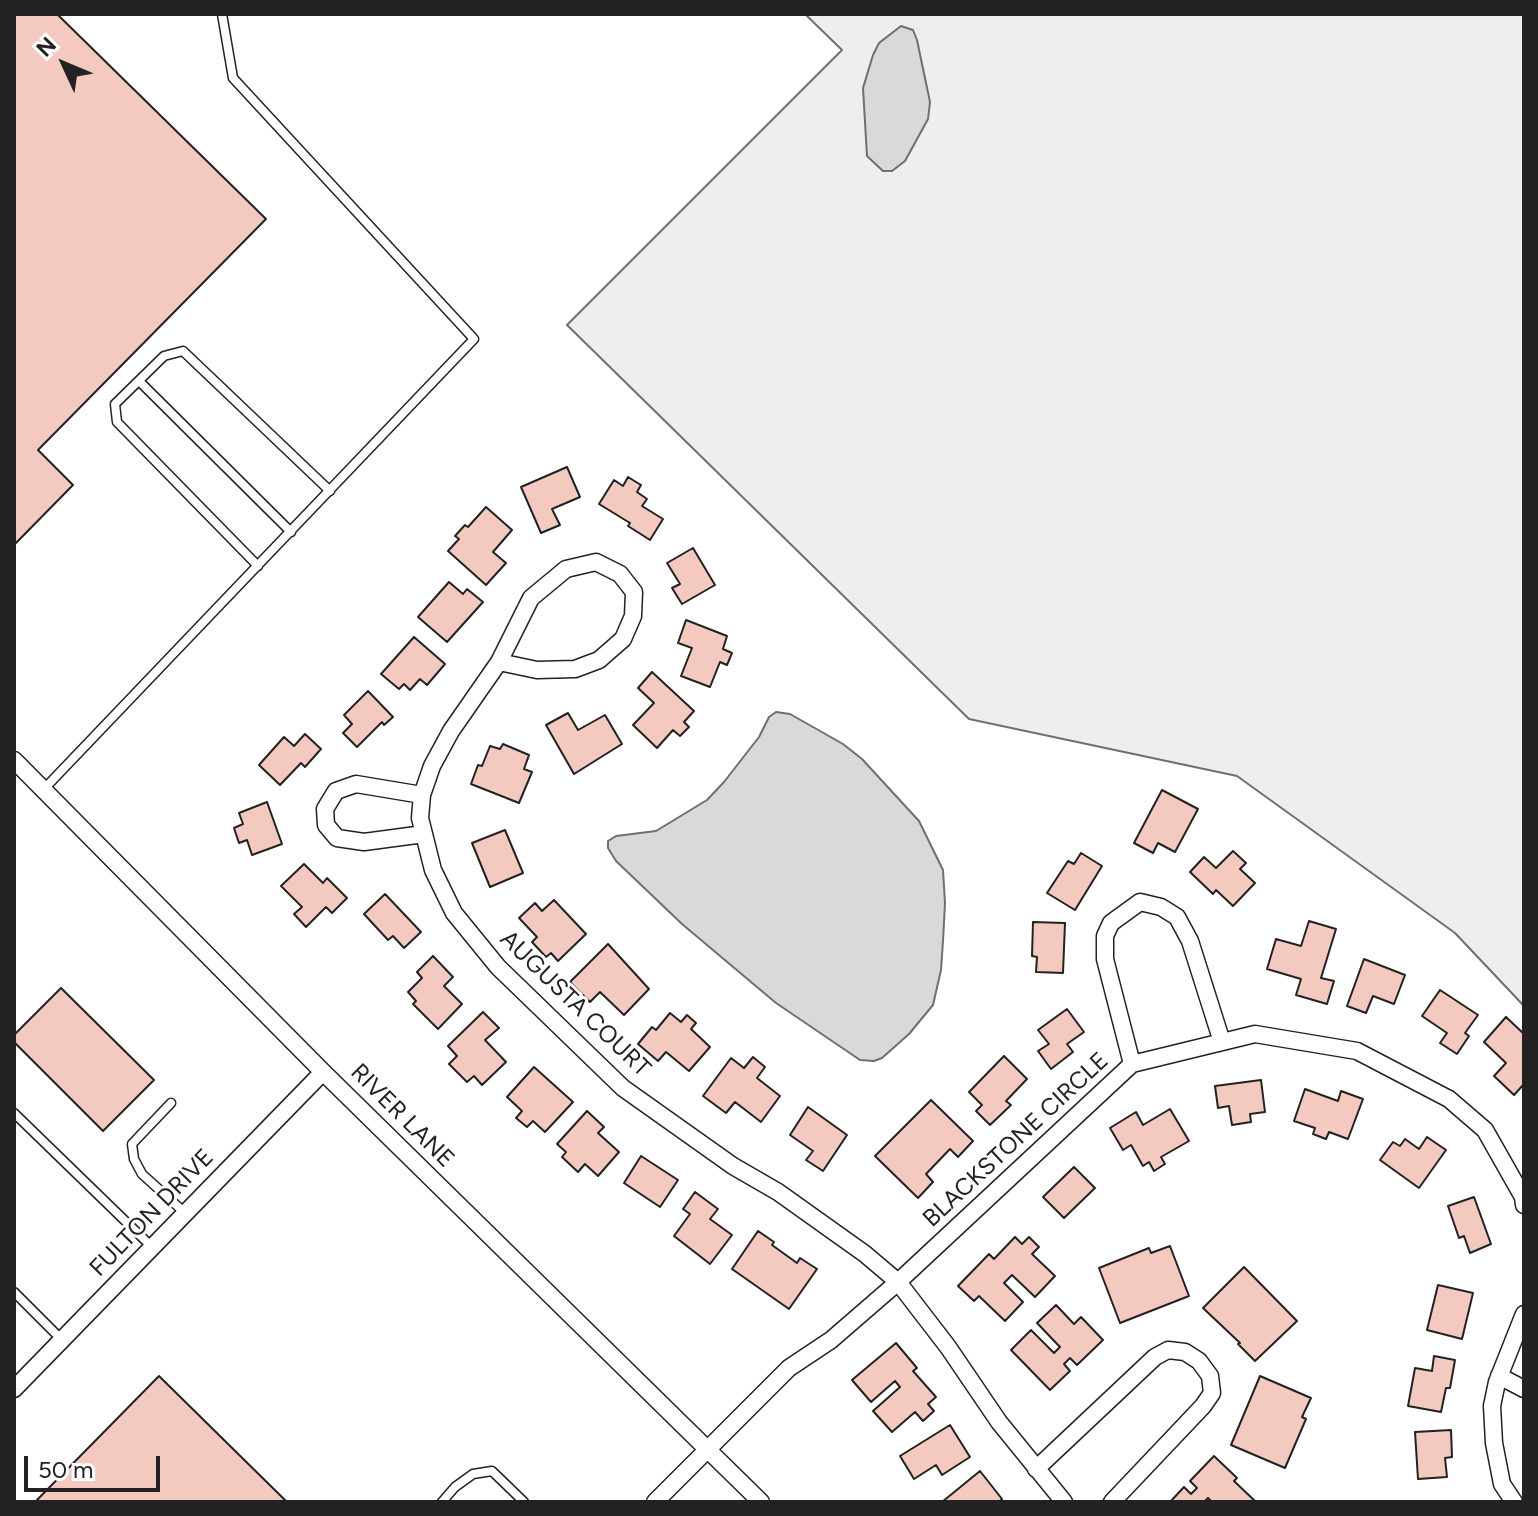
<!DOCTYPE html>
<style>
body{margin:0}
#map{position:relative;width:1538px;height:1516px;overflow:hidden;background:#fff;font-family:Figtree,sans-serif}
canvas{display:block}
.frame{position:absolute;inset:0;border:16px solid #222;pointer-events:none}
.north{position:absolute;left:24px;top:24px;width:80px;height:80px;-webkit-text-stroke:6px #fff;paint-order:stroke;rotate:314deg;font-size:22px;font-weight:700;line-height:32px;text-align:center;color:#222}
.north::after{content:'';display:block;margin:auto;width:28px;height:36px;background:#222;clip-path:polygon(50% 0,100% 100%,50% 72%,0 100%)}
.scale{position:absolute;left:24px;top:1456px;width:136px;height:36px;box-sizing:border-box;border:4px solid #222;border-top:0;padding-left:10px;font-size:24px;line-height:28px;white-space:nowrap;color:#222;-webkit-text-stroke:6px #fff;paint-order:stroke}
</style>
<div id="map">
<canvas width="1538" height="1516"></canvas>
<div class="frame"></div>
<div class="north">N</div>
<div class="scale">50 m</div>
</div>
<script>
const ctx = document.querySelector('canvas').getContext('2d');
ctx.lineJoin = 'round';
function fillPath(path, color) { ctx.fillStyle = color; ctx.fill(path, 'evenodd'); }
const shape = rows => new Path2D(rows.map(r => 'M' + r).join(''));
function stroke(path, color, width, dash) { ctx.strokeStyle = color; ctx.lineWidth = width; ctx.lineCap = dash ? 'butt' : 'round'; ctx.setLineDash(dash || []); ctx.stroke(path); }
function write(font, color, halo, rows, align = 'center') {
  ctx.font = font + ' Figtree,sans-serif'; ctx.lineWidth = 6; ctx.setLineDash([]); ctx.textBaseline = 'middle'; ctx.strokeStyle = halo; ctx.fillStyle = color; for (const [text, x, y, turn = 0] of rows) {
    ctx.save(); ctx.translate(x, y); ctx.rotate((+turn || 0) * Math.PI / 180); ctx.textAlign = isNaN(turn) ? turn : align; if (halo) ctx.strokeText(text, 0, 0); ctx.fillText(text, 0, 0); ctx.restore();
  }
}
const green = shape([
 [805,14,1524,14,1524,1006,1455,933,1237,776,969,719,567,325,842,50,805,14]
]);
fillPath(green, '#eee');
stroke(green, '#6f6f6f', 2);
const water = shape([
 [901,26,913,30,917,40,930,102,928,119,905,161,892,171,883,171,867,156,863,88,873,55,879,43,901,26],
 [776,712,790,714,843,744,862,759,919,821,943,870,945,903,943,941,941,970,933,1005,909,1034,882,1058,874,1061,860,1060,776,1003,682,924,616,861,608,848,608,841,616,836,656,831,707,800,724,782,759,737,769,717,776,712]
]);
fillPath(water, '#d9d9d9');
stroke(water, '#6f6f6f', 2);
const building = shape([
 [14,14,57,14,266,219,38,450,73,485,14,545,14,14],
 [567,467,580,497,552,509,560,525,541,533,521,487,567,467],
 [628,477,641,485,637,492,647,499,642,506,663,519,650,540,628,526,630,523,599,504,614,480,623,486,628,477],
 [486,507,512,530,493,552,506,563,486,585,448,551,459,539,455,536,465,525,468,527,486,507],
 [693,548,715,585,682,604,672,588,680,584,667,563,693,548],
 [449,582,463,594,467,589,483,602,447,642,418,617,449,582],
 [686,620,727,636,723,649,732,653,727,665,720,662,710,687,681,676,692,648,678,643,686,620],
 [414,637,445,664,427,685,420,679,410,690,404,684,399,689,381,674,414,637],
 [652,672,694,711,684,722,689,727,680,736,673,730,657,748,633,725,654,703,638,688,652,672],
 [368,691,393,717,384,725,382,722,357,747,343,733,352,724,344,715,368,691],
 [568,713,578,730,605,715,622,744,574,774,546,725,568,713],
 [305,734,321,749,305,767,301,763,280,785,259,765,284,737,294,746,305,734],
 [503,744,529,755,524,769,532,772,519,803,471,784,478,765,482,766,490,746,500,749,503,744],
 [1162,790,1198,809,1175,852,1158,843,1153,853,1134,843,1162,790],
 [267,802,282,844,252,855,247,840,239,843,234,828,243,824,239,813,267,802],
 [505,830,523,873,490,887,472,843,505,830],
 [1233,851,1246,863,1240,869,1255,883,1233,906,1216,890,1213,894,1190,872,1204,857,1216,868,1233,851],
 [1081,853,1102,866,1075,910,1047,893,1068,861,1074,864,1081,853],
 [304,864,323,883,327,878,347,898,332,913,326,907,306,927,294,914,302,907,281,886,304,864],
 [385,894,421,932,404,948,393,936,388,940,364,914,385,894],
 [554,900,586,934,558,961,551,953,546,957,532,942,537,937,519,918,535,903,542,911,554,900],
 [1309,921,1336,929,1321,978,1334,981,1327,1004,1296,995,1301,979,1267,969,1276,939,1301,946,1309,921],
 [1033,922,1065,923,1063,973,1036,972,1037,957,1032,956,1033,922],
 [608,944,649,989,624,1015,600,992,590,1002,570,982,608,944],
 [433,956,453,977,444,986,462,1004,438,1029,413,1004,416,1001,408,992,422,978,417,972,433,956],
 [1364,959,1405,975,1394,1004,1373,996,1366,1013,1347,1006,1364,959],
 [61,988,154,1080,103,1131,14,1042,14,1035,61,988],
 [1440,990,1478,1015,1465,1033,1469,1036,1457,1054,1440,1043,1447,1033,1422,1016,1440,990],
 [1067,1009,1084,1032,1067,1044,1073,1052,1051,1069,1038,1051,1049,1044,1038,1030,1067,1009],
 [483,1012,499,1028,485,1040,506,1062,482,1085,474,1076,467,1082,449,1064,457,1056,448,1046,483,1012],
 [670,1013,681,1022,687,1015,696,1023,691,1029,710,1047,689,1071,666,1052,658,1061,638,1044,652,1027,656,1030,670,1013],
 [1506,1017,1524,1034,1524,1084,1514,1095,1494,1076,1506,1063,1484,1042,1506,1017],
 [1004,1056,1027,1079,1006,1101,1011,1105,990,1125,976,1111,982,1105,969,1092,1004,1056],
 [753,1057,765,1067,757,1078,780,1096,761,1122,735,1102,726,1113,703,1096,731,1058,744,1068,753,1057],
 [534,1067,573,1102,545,1132,533,1121,527,1127,516,1118,522,1111,507,1097,534,1067],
 [1261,1080,1265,1112,1250,1114,1251,1122,1232,1125,1229,1106,1218,1108,1215,1086,1261,1080],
 [1305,1089,1338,1101,1341,1091,1363,1099,1348,1139,1329,1132,1326,1139,1313,1134,1315,1128,1294,1121,1305,1089],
 [931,1100,973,1141,958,1157,950,1149,926,1174,933,1182,918,1198,875,1156,931,1100],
 [808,1107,847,1135,823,1171,806,1160,813,1151,790,1135,808,1107],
 [1170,1109,1189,1141,1161,1157,1165,1164,1154,1171,1149,1162,1143,1166,1131,1145,1123,1150,1110,1128,1136,1112,1143,1125,1170,1109],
 [587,1111,604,1127,598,1133,619,1152,598,1176,585,1164,578,1172,562,1157,566,1152,557,1144,587,1111],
 [1427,1137,1446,1150,1419,1188,1380,1160,1393,1142,1400,1146,1405,1139,1419,1149,1427,1137],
 [641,1156,678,1180,660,1207,624,1183,641,1156],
 [1074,1167,1095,1188,1064,1218,1043,1197,1074,1167],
 [695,1192,718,1209,710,1219,732,1235,710,1264,674,1236,690,1214,683,1209,695,1192],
 [1474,1197,1491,1244,1470,1253,1464,1236,1459,1238,1448,1206,1474,1197],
 [758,1231,774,1242,772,1245,797,1263,800,1258,817,1269,789,1309,732,1269,758,1231],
 [1015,1237,1022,1244,1029,1237,1039,1247,1032,1254,1055,1276,1035,1297,1012,1275,1004,1283,1023,1302,1005,1321,979,1296,974,1301,958,1286,989,1254,994,1259,1015,1237],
 [1170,1246,1189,1296,1120,1323,1099,1268,1149,1248,1151,1253,1170,1246],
 [1244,1267,1297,1321,1255,1361,1238,1344,1240,1343,1203,1308,1244,1267],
 [1438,1285,1473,1293,1462,1339,1427,1330,1438,1285],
 [1056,1305,1074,1324,1081,1317,1103,1340,1077,1365,1070,1358,1064,1364,1070,1371,1050,1390,1011,1350,1031,1330,1054,1353,1060,1347,1037,1323,1056,1305],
 [896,1343,917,1368,913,1371,936,1397,928,1404,934,1411,923,1421,915,1412,892,1432,873,1411,900,1387,895,1381,871,1402,852,1380,896,1343],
 [1434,1356,1455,1360,1450,1388,1446,1388,1441,1412,1408,1406,1415,1368,1432,1371,1434,1356],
 [159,1376,287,1502,35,1502,159,1376],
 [1260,1376,1311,1398,1302,1417,1306,1419,1285,1468,1231,1445,1260,1376],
 [950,1425,970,1457,942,1475,936,1465,914,1479,900,1456,950,1425],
 [1451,1430,1452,1457,1445,1458,1447,1477,1418,1479,1415,1432,1451,1430],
 [1214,1456,1237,1478,1234,1481,1256,1502,1212,1502,1208,1498,1204,1502,1170,1502,1184,1487,1191,1494,1197,1488,1190,1481,1214,1456],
 [980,1471,1002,1499,999,1502,942,1502,980,1471]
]);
fillPath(building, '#f3c9c0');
stroke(building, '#222', 2);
const service = shape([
 [139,381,291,532],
 [258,566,117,422,115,404,164,356,183,351,330,491],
 [44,789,474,339,233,78,222,14],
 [171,1103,132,1144,134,1159,142,1174,185,1213],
 [14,1113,152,1247],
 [14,1292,62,1340],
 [442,1502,455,1487,473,1474,492,1471,524,1502]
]);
const minor = shape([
 [499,662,537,670,575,669,599,660,623,639,633,616,634,592,620,574,596,562,566,569,531,598,499,662,451,731,432,766,422,795,420,818,433,870,454,913,498,967,623,1088,733,1166,778,1192,865,1254,898,1282,948,1347,999,1422,1064,1502],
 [14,760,323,1072,761,1502],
 [422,795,356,784,336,791,325,809,326,825,337,838,364,842,424,834],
 [1132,1064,1105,959,1105,936,1111,923,1140,902,1161,907,1177,917,1190,941,1222,1042],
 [1499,1376,1524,1389],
 [14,1389,323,1072],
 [1036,1469,1155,1357,1168,1350,1185,1352,1199,1361,1210,1376,1212,1393,1203,1406,1112,1502],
 [655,1502,789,1368,831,1340,898,1282,1132,1064,1255,1034,1357,1051,1449,1099,1485,1130,1523,1197,1524,1205],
 [1514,1502,1502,1484,1494,1443,1492,1406,1497,1382,1524,1314]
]);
stroke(service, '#222', 11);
stroke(minor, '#222', 19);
stroke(service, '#fff', 8);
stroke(minor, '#fff', 16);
write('24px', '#222', '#fff', [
 ["AUGUSTA COURT",575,1004,44],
 ["RIVER LANE",402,1116,45],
 ["BLACKSTONE CIRCLE",1016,1140,-43],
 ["FULTON DRIVE",152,1213,-46]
]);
</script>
